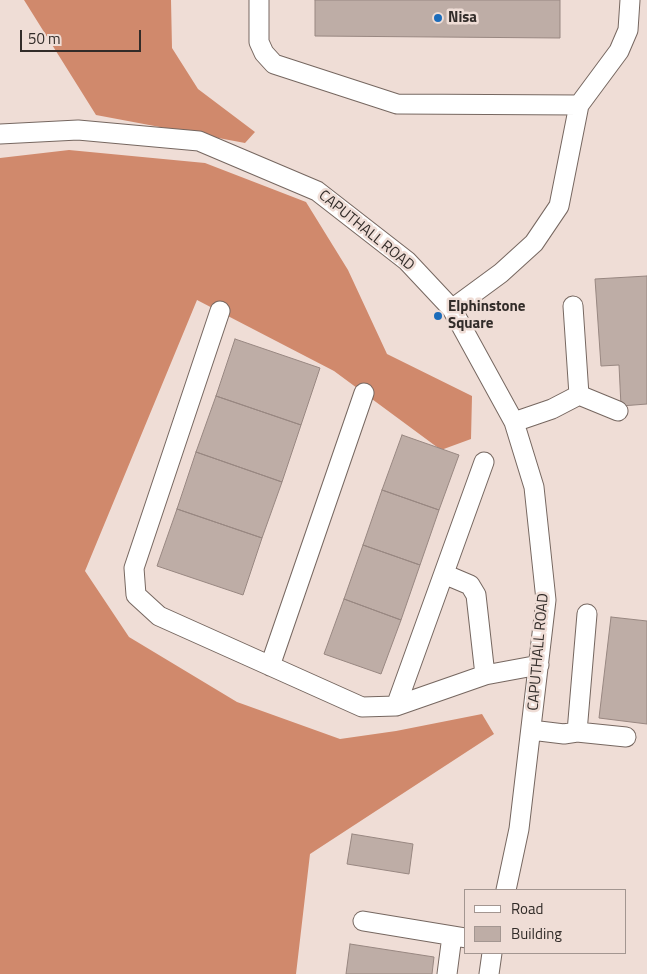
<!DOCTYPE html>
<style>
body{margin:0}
#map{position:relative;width:647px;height:974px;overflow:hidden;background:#efddd6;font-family:"Titillium Web",sans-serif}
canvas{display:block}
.legend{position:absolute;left:464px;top:889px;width:162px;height:65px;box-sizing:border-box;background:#efddd6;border:1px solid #a39691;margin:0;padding:6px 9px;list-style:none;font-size:15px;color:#322c29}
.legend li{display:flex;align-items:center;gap:10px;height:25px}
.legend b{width:25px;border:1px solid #a39691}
.scale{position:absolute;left:20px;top:30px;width:121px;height:22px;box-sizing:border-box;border:2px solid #322c29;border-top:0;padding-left:6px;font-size:15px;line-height:18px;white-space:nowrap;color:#322c29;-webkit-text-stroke:4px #efddd6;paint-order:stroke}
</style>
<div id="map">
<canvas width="647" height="974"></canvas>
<ul class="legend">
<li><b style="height:6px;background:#fff"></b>Road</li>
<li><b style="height:14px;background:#beada6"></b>Building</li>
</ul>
<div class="scale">50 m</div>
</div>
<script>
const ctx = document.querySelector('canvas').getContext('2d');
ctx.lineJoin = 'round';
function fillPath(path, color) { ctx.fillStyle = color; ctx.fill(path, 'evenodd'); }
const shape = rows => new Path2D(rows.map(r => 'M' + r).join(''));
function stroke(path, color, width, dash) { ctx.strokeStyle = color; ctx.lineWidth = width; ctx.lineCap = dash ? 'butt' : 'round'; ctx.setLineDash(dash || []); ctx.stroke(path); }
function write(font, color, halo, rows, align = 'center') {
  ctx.font = font + ' "Titillium Web",sans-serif'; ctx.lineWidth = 5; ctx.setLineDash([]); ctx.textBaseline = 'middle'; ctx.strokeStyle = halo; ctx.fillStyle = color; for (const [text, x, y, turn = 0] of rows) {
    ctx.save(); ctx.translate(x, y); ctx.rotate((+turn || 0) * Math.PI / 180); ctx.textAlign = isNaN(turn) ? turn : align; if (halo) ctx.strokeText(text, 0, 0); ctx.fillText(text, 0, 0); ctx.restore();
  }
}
fillPath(shape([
 [24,0,171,0,172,48,198,89,255,132,245,143,96,115],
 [69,150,205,163,306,202,348,270,387,354,472,396,471,439,441,450,334,371,197,300,85,571,129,637,237,702,340,739,396,731,482,714,494,734,310,854,296,974,0,974,0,158]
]), '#d0896c');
const building = shape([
 [315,0,560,0,560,38,315,36,315,0],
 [647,276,647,404,621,406,619,365,601,366,595,279,647,276],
 [235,339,320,368,301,425,216,396,235,339],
 [216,396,301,425,282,482,196,452,216,396],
 [402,435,459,455,439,510,382,490,402,435],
 [196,452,282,482,262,538,177,509,196,452],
 [382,490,439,510,420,565,363,545,382,490],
 [177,509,262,538,243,595,157,566,177,509],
 [363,545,420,565,401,620,344,599,363,545],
 [344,599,401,620,381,674,324,654,344,599],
 [611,617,647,621,647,724,599,718,611,617],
 [352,834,413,844,409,874,347,864,352,834],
 [350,944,434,957,432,974,346,974,350,944]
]);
fillPath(building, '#beada6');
stroke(building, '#988781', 1);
const minor = shape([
 [259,0,259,42,264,53,274,64,397,104,579,105],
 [0,134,78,130,199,141,317,191,407,261,452,309,514,422,534,487,546,600,519,829,506,890],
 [452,309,501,273,534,243,559,206,579,105,619,51,628,30,630,0],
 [220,311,134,568,136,595,159,616,362,707,396,706,485,675,539,665],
 [579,395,618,411],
 [514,422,552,409,579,395,573,306],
 [444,574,470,585,476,595,485,675],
 [270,666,364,393],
 [396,706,484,462],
 [531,730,564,734,577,732,587,614],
 [577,732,626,737],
 [363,921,466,938],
 [447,974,452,936],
 [489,974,492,953]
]);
stroke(minor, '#766760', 21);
stroke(minor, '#fff', 19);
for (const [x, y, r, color] of [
 [438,18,5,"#1c6cba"],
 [438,316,5,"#1c6cba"]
]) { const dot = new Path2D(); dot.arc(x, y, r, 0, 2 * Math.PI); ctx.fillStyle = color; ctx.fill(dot); stroke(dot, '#efddd6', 2); }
write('bold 15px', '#322c29', '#efddd6', [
 ["Nisa",448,18],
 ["Elphinstone",448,307],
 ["Square",448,324]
], 'left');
write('15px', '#322c29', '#efddd6', [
 ["CAPUTHALL ROAD",366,231,39],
 ["CAPUTHALL ROAD",539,652,-85]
]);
</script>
